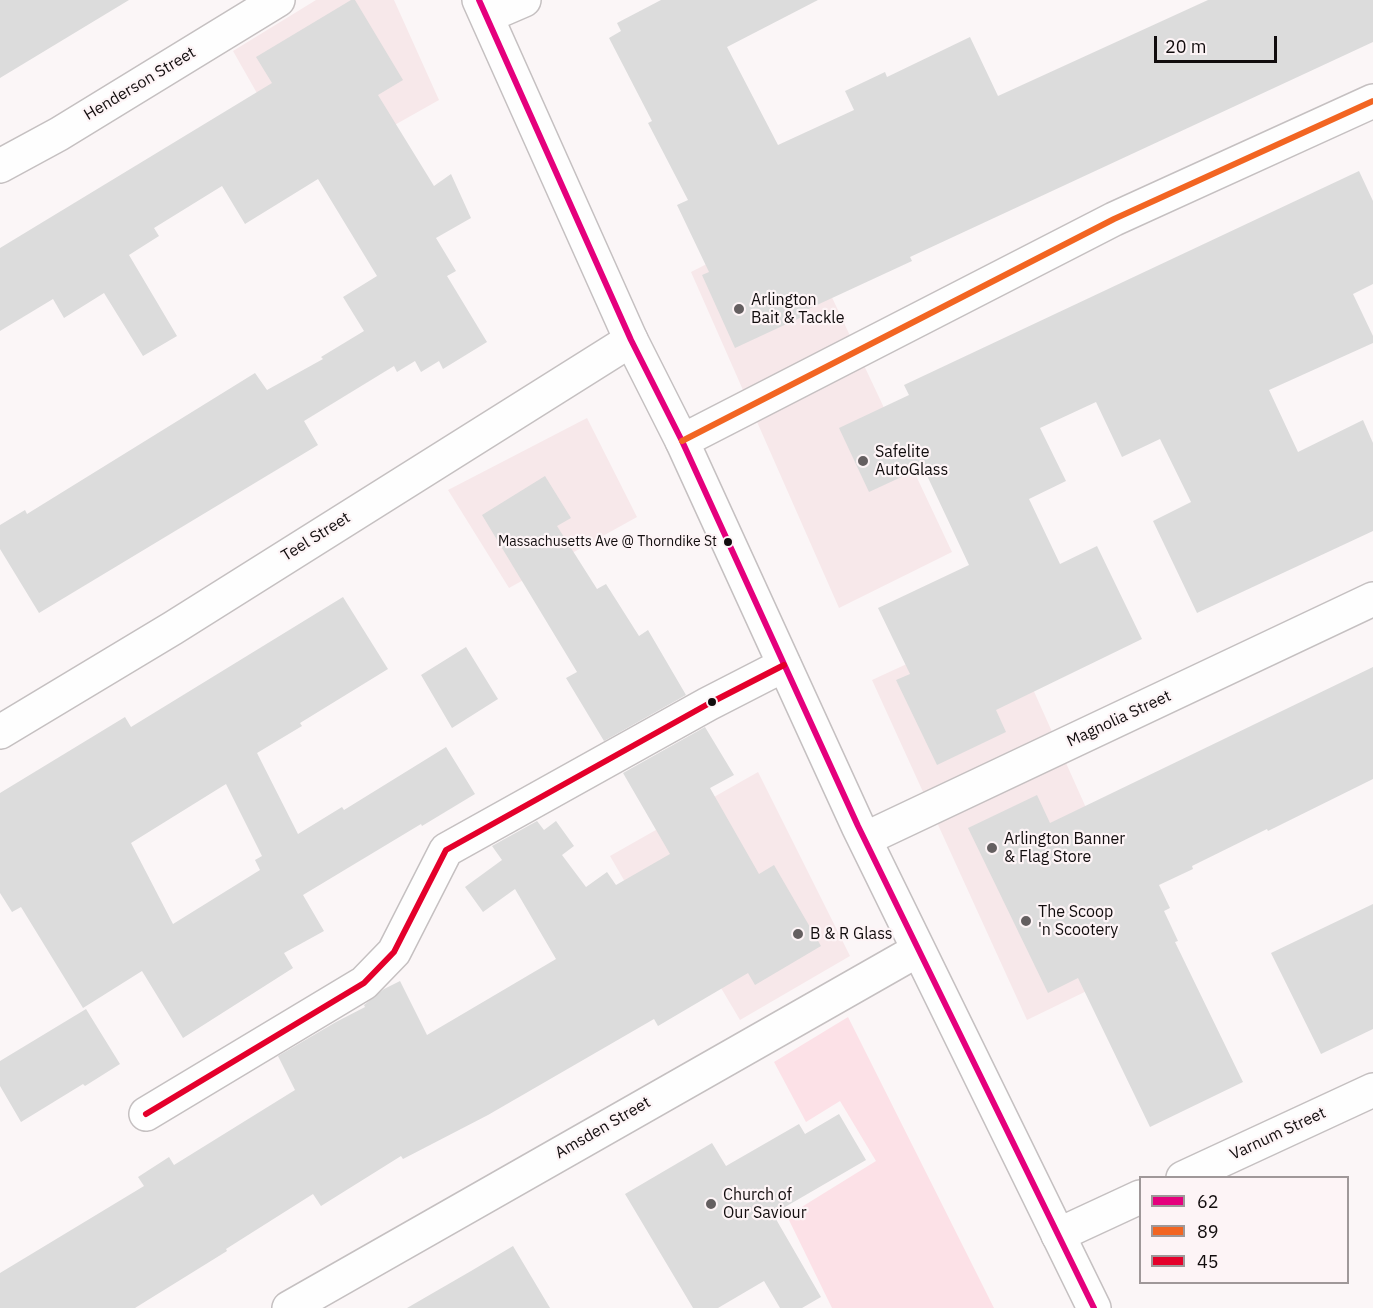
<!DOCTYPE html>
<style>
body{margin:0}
#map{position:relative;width:1373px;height:1308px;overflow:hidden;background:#fbf6f7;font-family:"IBM Plex Sans",sans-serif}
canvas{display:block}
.legend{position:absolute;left:1139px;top:1176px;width:210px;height:108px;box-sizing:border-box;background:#fdf4f6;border:2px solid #9f9899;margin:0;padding:8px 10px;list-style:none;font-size:18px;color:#120d0e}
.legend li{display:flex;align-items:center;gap:12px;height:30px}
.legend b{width:30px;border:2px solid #9f9899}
.scale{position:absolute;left:1154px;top:36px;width:123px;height:27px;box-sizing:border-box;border:3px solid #120d0e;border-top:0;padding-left:8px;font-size:18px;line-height:21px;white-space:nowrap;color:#120d0e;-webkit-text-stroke:4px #fdf4f6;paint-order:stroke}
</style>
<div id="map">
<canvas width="1373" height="1308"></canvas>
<ul class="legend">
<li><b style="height:8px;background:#e5007d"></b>62</li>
<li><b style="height:8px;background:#f26522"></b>89</li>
<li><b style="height:8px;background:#e4002b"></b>45</li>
</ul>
<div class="scale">20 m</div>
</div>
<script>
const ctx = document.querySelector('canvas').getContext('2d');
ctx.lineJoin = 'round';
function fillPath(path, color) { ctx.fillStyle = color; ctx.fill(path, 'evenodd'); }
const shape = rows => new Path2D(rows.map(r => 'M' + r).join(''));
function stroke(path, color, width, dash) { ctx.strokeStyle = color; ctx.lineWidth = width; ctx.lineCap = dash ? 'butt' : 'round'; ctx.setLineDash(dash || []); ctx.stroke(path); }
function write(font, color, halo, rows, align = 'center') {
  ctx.font = font + ' "IBM Plex Sans",sans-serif'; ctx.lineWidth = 4.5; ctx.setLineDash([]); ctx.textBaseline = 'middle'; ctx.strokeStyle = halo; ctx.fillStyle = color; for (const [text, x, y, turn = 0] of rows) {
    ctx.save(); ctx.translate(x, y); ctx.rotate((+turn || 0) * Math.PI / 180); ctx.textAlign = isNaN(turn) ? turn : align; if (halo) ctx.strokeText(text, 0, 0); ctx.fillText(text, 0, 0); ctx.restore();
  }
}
fillPath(shape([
 [316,0,394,0,439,100,304,176,233,51],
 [795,219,952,552,839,608,691,272],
 [587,418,637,517,509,588,448,490],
 [1002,620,1130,906,1136,967,1027,1020,872,680],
 [758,772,850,956,740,1020,679,917,654,932,610,856]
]), '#f7e8ea');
fillPath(shape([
 [848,1017,994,1308,832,1308,787,1216,876,1161,840,1101,806,1122,774,1062]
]), '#fce1e7');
fillPath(shape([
 [0,0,129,0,0,78],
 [351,0,355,0,403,80,378,95,434,186,451,174,471,218,436,238,456,271,447,276,487,342,443,369,439,361,421,372,415,361,397,372,394,366,304,421,318,445,39,613,0,549,0,525,25,510,27,514,255,373,267,390,323,359,321,357,364,331,343,297,377,276,318,179,245,224,222,186,154,228,159,236,129,255,177,336,143,356,104,293,64,318,53,299,0,331,0,248,272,83,256,57],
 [661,0,818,0,727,47,778,145,854,110,845,91,885,72,887,77,970,37,998,96,1208,0,1373,0,1373,42,910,257,912,261,804,311,806,315,735,348,702,275,709,272,677,205,688,200,648,123,652,121,609,38,621,31,617,23],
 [1359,171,1373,201,1373,284,1353,294,1373,336,1373,343,1269,390,1298,452,1363,420,1373,443,1373,531,1197,613,1153,521,1191,502,1160,439,1122,457,1096,402,1040,428,1066,481,1029,499,1060,564,1097,546,1142,639,996,710,1006,732,937,765,896,680,910,674,878,608,969,565,923,467,869,492,839,428,909,395,904,385],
 [545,476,571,518,557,526,597,589,606,584,639,636,648,630,686,695,604,741,566,678,577,672,482,515],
 [343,597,388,669,300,723,302,726,257,753,298,834,342,807,344,810,446,747,475,794,422,826,421,824,303,895,324,931,284,953,293,968,183,1038,142,971,83,1008,21,907,12,912,0,893,0,793,125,717,131,727],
 [226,784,262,856,255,860,260,870,173,924,131,843],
 [466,647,498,699,452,728,421,675],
 [1373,667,1373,779,1268,831,1267,829,1192,866,1193,869,1159,885,1170,908,1164,911,1178,941,1175,942,1243,1082,1150,1127,1078,978,1048,993,968,828,1037,795,1050,823],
 [705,727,734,775,710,788,759,874,774,865,821,946,755,985,748,973,658,1026,654,1019,488,1115,403,1159,401,1156,321,1206,313,1194,226,1249,227,1251,135,1308,0,1308,0,1273,144,1186,138,1177,169,1157,174,1165,295,1090,278,1056,336,1022,365,1007,364,1005,384,989,400,981,427,1035,556,959,515,889,483,912,465,887,502,860,492,846,537,821,544,830,556,821,574,846,562,855,586,887,607,872,616,885,670,854,623,773],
 [1373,904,1373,1029,1321,1054,1271,953],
 [86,1009,120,1064,85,1086,83,1084,21,1122,0,1086,0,1061],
 [839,1114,866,1160,773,1214,821,1297,802,1308,780,1308,764,1281,718,1308,693,1308,625,1194,712,1143,726,1166,799,1124,805,1134],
 [513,1246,550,1308,407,1308,471,1271]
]), '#dcdcdc');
const minor = shape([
 [487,16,524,0],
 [0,166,59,134,278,0],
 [682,441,1114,219,1373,101],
 [0,732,173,628,631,340],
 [865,839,1373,599],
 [146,1114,364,983,394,952,446,850,708,704,784,665],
 [1183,1178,1373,1090],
 [1058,1235,1140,1197],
 [289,1308,918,950]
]);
const trunk = shape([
 [479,0,631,340,682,441,858,826,1094,1308]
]);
stroke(minor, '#c5c0c1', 36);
stroke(trunk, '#c5c0c1', 36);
stroke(minor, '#fefefe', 33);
stroke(trunk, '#fefefe', 33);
stroke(shape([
 [479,0,631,340,682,441,858,826,1094,1308]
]), '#e5007d', 6);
stroke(shape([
 [682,441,1114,219,1373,101]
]), '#f26522', 6);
stroke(shape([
 [146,1114,364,983,394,952,446,850,708,704,784,665]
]), '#e4002b', 6);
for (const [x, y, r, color] of [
 [739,309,6,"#645f60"],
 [863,461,6,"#645f60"],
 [728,542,5,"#120d0e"],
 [712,702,5,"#120d0e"],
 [992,848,6,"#645f60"],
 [1026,921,6,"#645f60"],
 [798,934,6,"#645f60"],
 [711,1204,6,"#645f60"]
]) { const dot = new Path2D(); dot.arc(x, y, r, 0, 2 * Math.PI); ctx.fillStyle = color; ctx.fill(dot); stroke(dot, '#fdf4f6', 2); }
write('14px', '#120d0e', '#fdf4f6', [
 ["Massachusetts Ave @ Thorndike St",717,542]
], 'right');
write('16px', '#120d0e', '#fdf4f6', [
 ["Henderson Street",140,84,-31],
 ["Teel Street",316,537,-32],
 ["Magnolia Street",1119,719,-25],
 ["Amsden Street",603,1128,-30],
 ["Varnum Street",1278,1134,-25]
]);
write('16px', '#120d0e', '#fdf4f6', [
 ["Arlington",751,300],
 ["Bait & Tackle",751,318],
 ["Safelite",875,452],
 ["AutoGlass",875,470],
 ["Arlington Banner",1004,839],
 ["& Flag Store",1004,857],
 ["The Scoop",1038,912],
 ["'n Scootery",1038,930],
 ["B & R Glass",810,934],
 ["Church of",723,1195],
 ["Our Saviour",723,1213]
], 'left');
</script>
